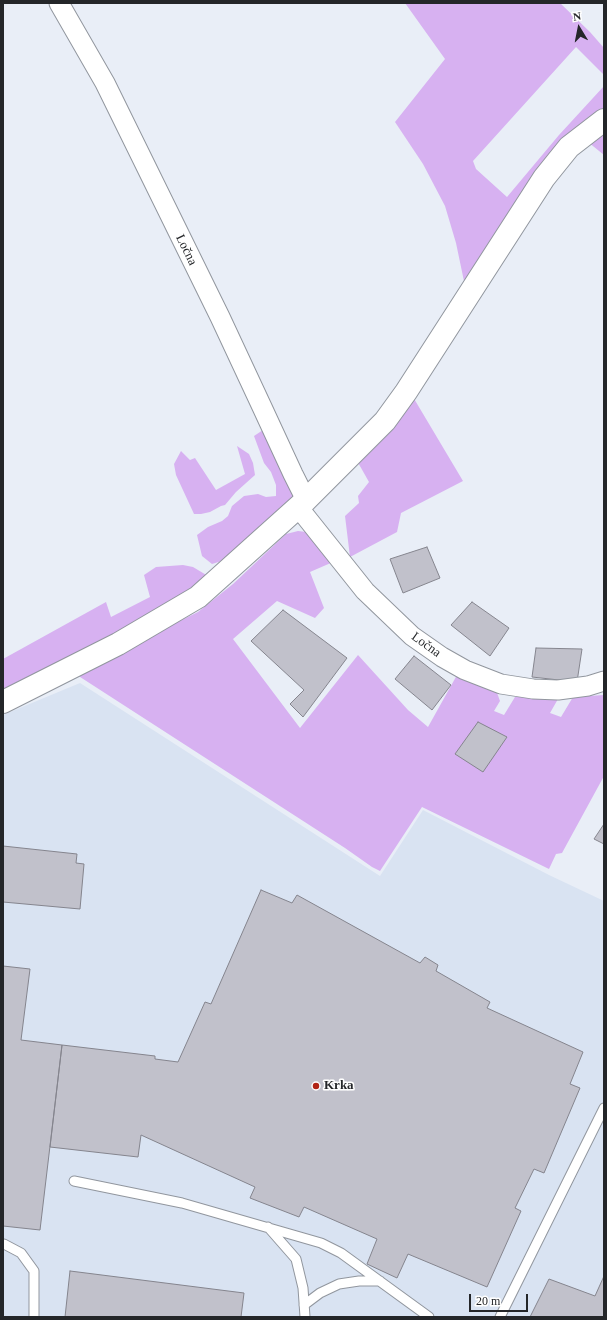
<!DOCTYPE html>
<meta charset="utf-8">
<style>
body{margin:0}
#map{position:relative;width:607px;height:1320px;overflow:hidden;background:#e9eef7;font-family:Georgia,serif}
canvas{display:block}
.frame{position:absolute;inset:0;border:4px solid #242629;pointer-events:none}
.north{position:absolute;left:559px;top:8px;width:40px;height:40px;-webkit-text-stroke:3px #fff;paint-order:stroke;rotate:350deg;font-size:11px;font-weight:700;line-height:16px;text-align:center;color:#242629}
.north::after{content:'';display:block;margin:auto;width:14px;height:18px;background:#242629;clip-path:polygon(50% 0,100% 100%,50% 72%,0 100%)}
.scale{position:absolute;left:469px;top:1294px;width:59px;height:18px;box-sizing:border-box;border:2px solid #242629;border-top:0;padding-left:5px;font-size:12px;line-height:14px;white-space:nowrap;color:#242629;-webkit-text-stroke:3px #fff;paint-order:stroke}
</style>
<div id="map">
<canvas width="607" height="1320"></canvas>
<div class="frame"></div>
<div class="north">N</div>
<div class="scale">20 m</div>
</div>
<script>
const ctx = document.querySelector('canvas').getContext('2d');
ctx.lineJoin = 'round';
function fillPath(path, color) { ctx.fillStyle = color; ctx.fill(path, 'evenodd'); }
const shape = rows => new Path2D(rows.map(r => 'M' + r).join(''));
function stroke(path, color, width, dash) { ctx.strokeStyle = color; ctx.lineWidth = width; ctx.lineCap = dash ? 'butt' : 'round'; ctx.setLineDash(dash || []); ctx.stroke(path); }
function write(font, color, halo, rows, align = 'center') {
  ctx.font = font + ' Georgia,serif'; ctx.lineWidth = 3; ctx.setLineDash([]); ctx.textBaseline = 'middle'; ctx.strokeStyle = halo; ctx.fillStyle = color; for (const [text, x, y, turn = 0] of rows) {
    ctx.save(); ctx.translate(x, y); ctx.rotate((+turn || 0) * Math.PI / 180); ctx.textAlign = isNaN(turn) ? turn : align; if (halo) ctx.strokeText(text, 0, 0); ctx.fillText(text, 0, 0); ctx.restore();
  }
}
fillPath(shape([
 [80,683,380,876,423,810,549,875,604,901,604,1317,3,1317,3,715]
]), '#d9e3f2');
fillPath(shape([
 [405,3,560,3,590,32,604,48,604,75,576,47,473,161,476,169,507,197,559,135,604,86,604,110,465,286,456,243,445,206,423,164,395,122,445,59],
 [604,129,604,155,588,142],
 [413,397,463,481,401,513,397,532,350,557,345,516,359,503,358,496,369,482,356,459,375,441,411,405],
 [266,428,284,464,293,496,285,510,231,558,212,564,202,556,197,535,208,527,222,521,228,516,232,506,244,496,258,494,266,497,276,496,276,485,271,472,264,463,254,436],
 [237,446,249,454,253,463,255,475,236,492,225,505,221,506,210,512,201,514,194,514,176,475,174,464,181,451,190,460,195,458,216,490,245,474],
 [298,531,306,532,333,562,310,572,324,608,315,618,277,601,233,639,300,728,358,655,408,710,428,727,457,675,496,690,500,701,494,711,504,715,515,697,530,695,558,699,550,713,561,717,573,697,604,695,604,776,562,853,556,854,549,869,422,807,380,871,372,867,345,848,77,675,151,635,198,612,233,584,286,534],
 [183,565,193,567,208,576,157,612,3,695,3,659,106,602,111,617,150,597,144,575,156,567]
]), '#d7b1f1');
const building = shape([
 [427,547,440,578,403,593,390,559,427,547],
 [472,602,509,628,490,656,451,625,472,602],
 [283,610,347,658,303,717,290,704,304,690,251,641,283,610],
 [536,648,582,649,577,682,532,677,536,648],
 [414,656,451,685,432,710,395,679,414,656],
 [478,722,507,737,483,772,455,754,478,722],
 [604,824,604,844,594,839,604,824],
 [3,846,77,854,76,863,84,864,80,909,3,902,3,846],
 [261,890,292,903,297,895,420,963,425,957,438,965,436,971,490,1002,487,1008,583,1052,570,1084,580,1088,544,1173,534,1169,515,1208,521,1211,487,1287,408,1254,397,1278,367,1264,377,1239,304,1207,299,1217,250,1198,255,1187,141,1135,138,1157,50,1147,62,1045,155,1056,155,1059,178,1062,205,1002,211,1004,261,890],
 [3,966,30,969,21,1040,62,1045,40,1230,3,1226,3,966],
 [70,1271,244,1293,241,1317,65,1317,70,1271],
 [604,1276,604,1317,530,1317,549,1279,595,1296,604,1276]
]);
fillPath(building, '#c1c1cb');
stroke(building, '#85858e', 1);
const lane = shape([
 [74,1181,182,1203,321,1243,341,1253,429,1317],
 [268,1227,296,1259,303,1288,305,1317],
 [4,1244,21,1253,34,1271,34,1317],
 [304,1305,320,1293,339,1284,359,1281,380,1281],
 [500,1317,604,1108]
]);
const street = shape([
 [59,3,105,83,220,317,262,407,293,474,306,500],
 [298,507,365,591,412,636,442,657,465,670,501,684,533,689,558,690,588,686,604,681]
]);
const secondary = shape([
 [3,702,118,644,198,597,306,500,385,421,406,392,544,178,569,147,604,120]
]);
stroke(lane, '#91969e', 11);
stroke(street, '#91969e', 21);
stroke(secondary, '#91969e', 24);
stroke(lane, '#fff', 9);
stroke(street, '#fff', 19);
stroke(secondary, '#fff', 22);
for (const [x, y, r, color] of [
 [316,1086,4,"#b12315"]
]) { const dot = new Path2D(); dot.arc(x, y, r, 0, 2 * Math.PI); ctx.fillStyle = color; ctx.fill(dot); stroke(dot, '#fff', 1.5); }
write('13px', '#242629', '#fff', [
 ["Ločna",186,250,64],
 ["Ločna",426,645,36]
]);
write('bold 13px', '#242629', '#fff', [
 ["Krka",324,1086]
], 'left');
</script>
